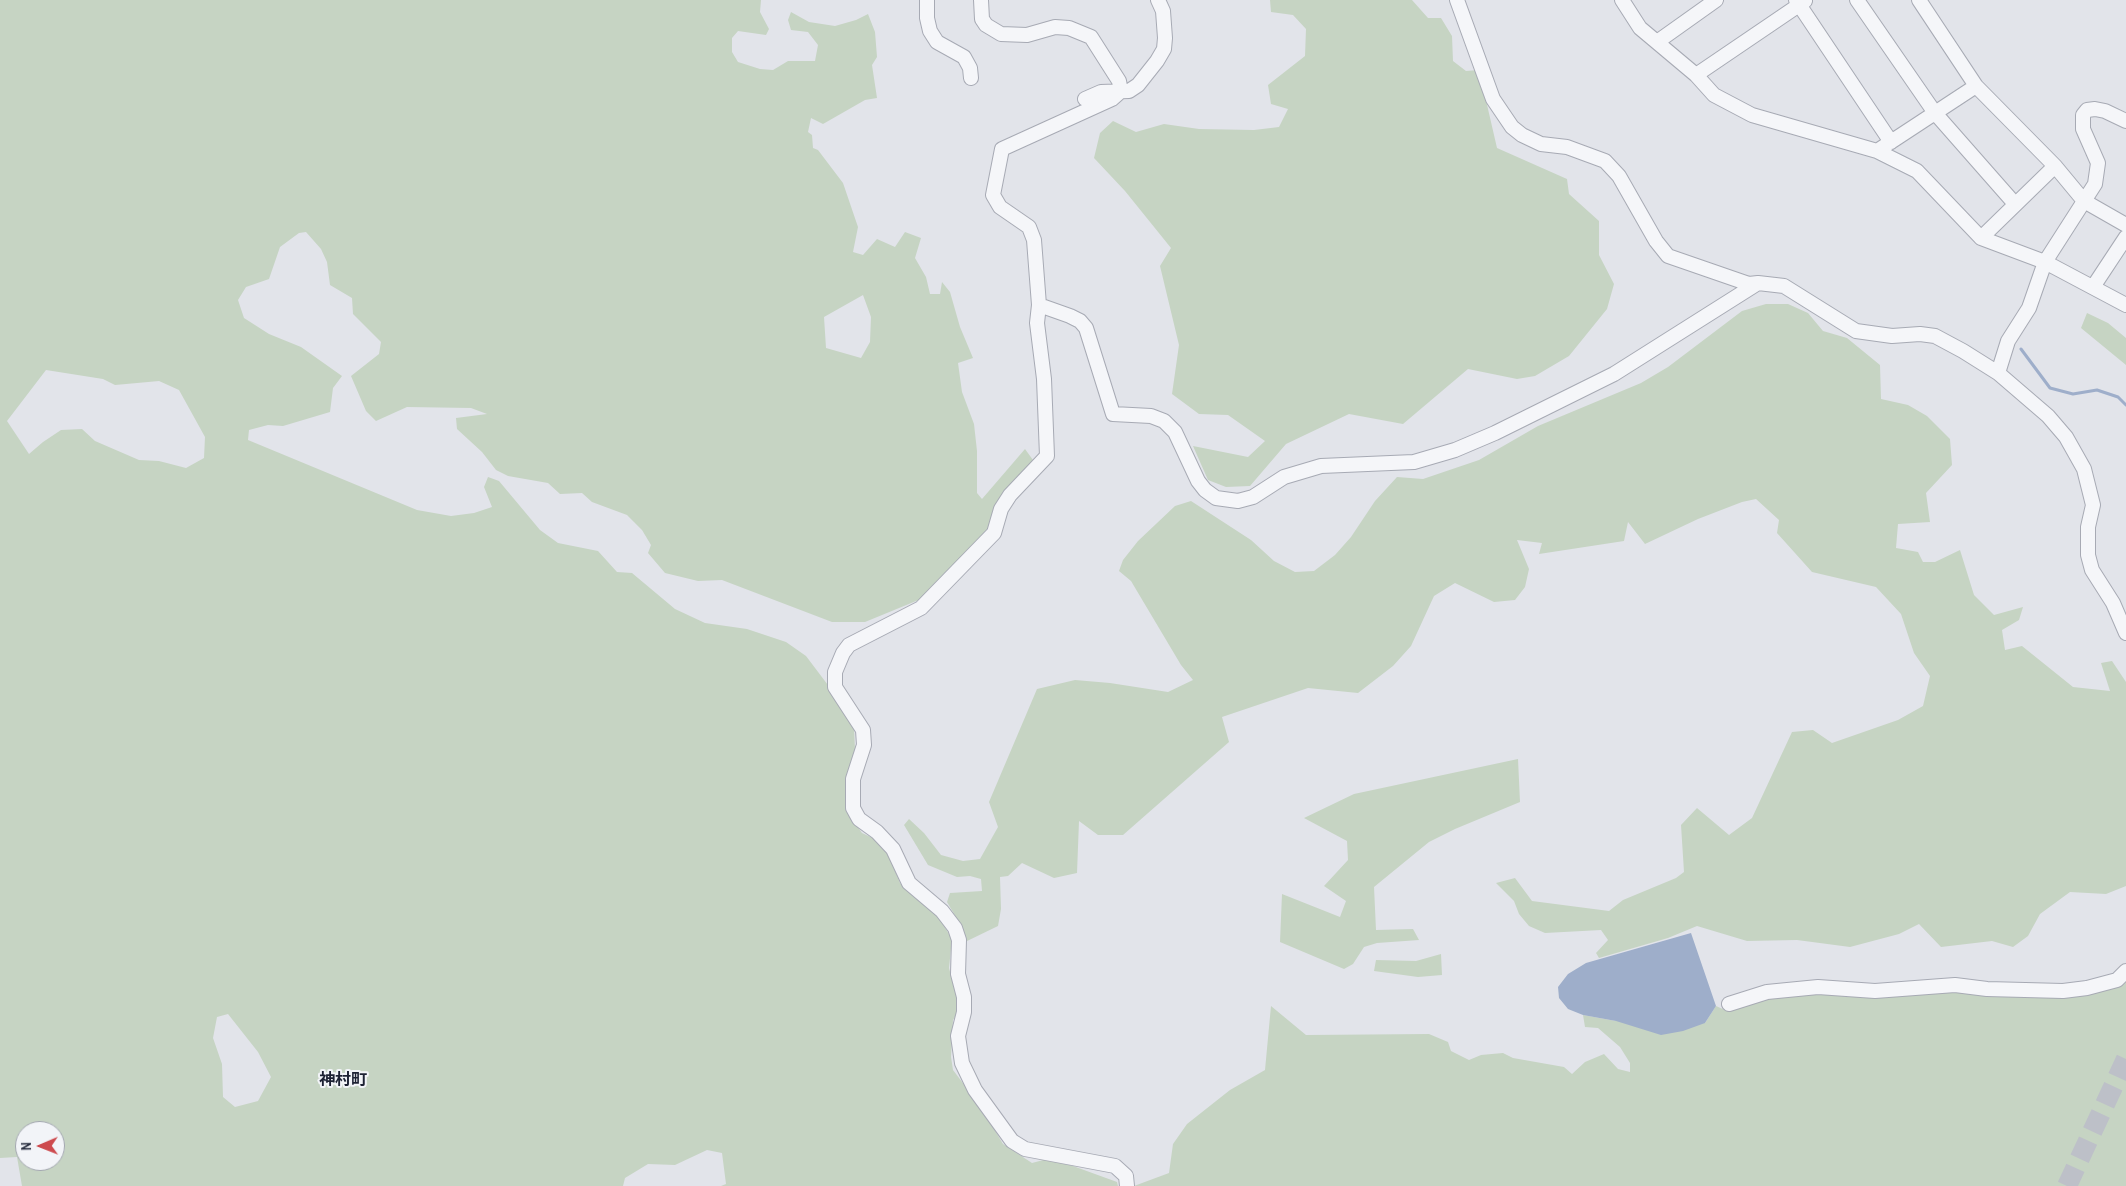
<!DOCTYPE html>
<meta charset="utf-8">
<style>
body{margin:0}
#map{position:relative;width:2126px;height:1186px;overflow:hidden;background:#e2e4ea;font-family:"Archivo Narrow",sans-serif}
canvas{display:block}
.north{position:absolute;left:15px;top:1121px;width:50px;height:50px;box-sizing:border-box;background:#f2f4f8;border:1px solid #a2a6af;border-radius:50%;rotate:269deg;font-size:14px;font-weight:700;line-height:20px;text-align:center;color:#2a3042}
.north::after{content:'';display:block;margin:auto;width:18px;height:22px;background:#cd4a4e;clip-path:polygon(50% 0,100% 100%,50% 72%,0 100%)}
</style>
<div id="map">
<canvas width="2126" height="1186"></canvas>
<div class="north">N</div>
</div>
<script>
const ctx = document.querySelector('canvas').getContext('2d');
ctx.lineJoin = 'round';
function fillPath(path, color) { ctx.fillStyle = color; ctx.fill(path, 'evenodd'); }
const shape = rows => new Path2D(rows.map(r => 'M' + r).join(''));
function stroke(path, color, width, dash) { ctx.strokeStyle = color; ctx.lineWidth = width; ctx.lineCap = dash ? 'butt' : 'round'; ctx.setLineDash(dash || []); ctx.stroke(path); }
function write(font, color, halo, rows, align = 'center') {
  ctx.font = font + ' "Archivo Narrow","Noto Sans JP",sans-serif'; ctx.lineWidth = 4; ctx.setLineDash([]); ctx.textBaseline = 'middle'; ctx.strokeStyle = halo; ctx.fillStyle = color; for (const [text, x, y, turn = 0] of rows) {
    ctx.save(); ctx.translate(x, y); ctx.rotate((+turn || 0) * Math.PI / 180); ctx.textAlign = isNaN(turn) ? turn : align; if (halo) ctx.strokeText(text, 0, 0); ctx.fillText(text, 0, 0); ctx.restore();
  }
}
fillPath(shape([
 [0,0,761,0,760,12,769,29,766,35,738,31,732,38,732,52,738,62,760,69,773,70,788,61,815,61,818,45,808,32,791,30,788,20,791,12,809,22,835,26,856,20,868,14,875,32,877,57,872,65,877,98,865,100,823,124,811,118,808,132,812,135,813,148,818,150,843,183,858,227,853,252,863,255,877,239,895,247,905,232,921,238,915,258,926,277,930,294,940,294,942,282,950,292,960,327,973,358,958,363,962,392,974,424,977,451,977,493,982,499,1025,449,1033,460,994,508,987,532,921,599,865,622,832,622,722,580,698,581,665,573,648,553,651,545,642,530,627,515,592,502,582,493,560,494,548,483,508,476,496,470,482,452,457,429,456,418,487,414,471,408,407,407,376,421,366,411,351,376,379,354,381,342,353,314,352,298,330,285,327,262,321,249,306,232,299,233,280,247,269,279,246,287,238,300,244,318,269,334,301,347,342,376,333,388,330,412,283,426,268,425,249,430,248,440,417,510,451,516,474,513,492,507,484,487,488,477,499,481,540,530,558,543,598,551,617,572,632,573,675,609,705,623,747,629,786,642,806,656,843,705,854,728,855,749,849,774,850,816,862,833,879,841,890,858,900,883,914,897,935,911,952,939,949,968,960,1009,953,1020,951,1057,953,1070,981,1107,1003,1144,1032,1163,1051,1158,1117,1182,1118,1186,721,1186,726,1184,722,1153,707,1150,675,1165,648,1164,625,1178,623,1186,22,1186,17,1157,0,1158],
 [863,295,871,317,870,342,861,358,826,348,824,317],
 [46,370,103,379,115,385,159,381,179,390,205,437,204,458,186,468,159,461,139,460,95,441,82,429,61,430,43,442,29,454,7,421],
 [228,1014,258,1052,271,1077,258,1101,235,1107,223,1097,222,1064,213,1038,217,1017],
 [25,1131,55,1131,55,1161,25,1161],
 [1270,0,1412,0,1428,18,1441,18,1452,36,1453,61,1466,71,1479,70,1497,148,1567,179,1569,194,1599,221,1599,255,1614,284,1607,309,1569,356,1535,376,1517,379,1468,369,1403,424,1349,414,1286,444,1250,486,1226,487,1208,480,1193,446,1248,457,1265,441,1228,415,1199,414,1172,394,1179,345,1160,266,1171,248,1125,191,1094,158,1100,133,1113,121,1136,132,1164,124,1199,129,1254,130,1279,127,1288,109,1271,104,1268,85,1305,56,1306,29,1293,15,1271,12],
 [1766,304,1788,304,1808,313,1823,331,1847,338,1880,365,1881,399,1908,405,1927,416,1950,439,1952,465,1926,493,1930,522,1898,524,1896,548,1918,552,1923,562,1935,562,1960,550,1974,595,1994,615,2023,607,2019,620,2002,630,2005,650,2022,646,2073,687,2110,691,2101,663,2112,661,2126,682,2126,886,2106,894,2070,892,2040,914,2028,936,2013,947,1992,941,1941,947,1919,924,1899,934,1850,947,1797,940,1747,941,1697,926,1668,938,1599,958,1596,953,1608,940,1601,930,1545,933,1529,926,1519,914,1514,901,1496,883,1515,878,1532,901,1609,911,1623,900,1676,878,1684,872,1681,825,1697,808,1729,835,1752,818,1792,732,1813,730,1832,743,1898,720,1923,706,1930,676,1914,653,1901,614,1876,587,1812,572,1777,533,1779,520,1756,499,1742,502,1698,519,1645,544,1628,522,1624,541,1539,554,1542,543,1517,540,1529,569,1525,587,1515,600,1494,602,1455,583,1434,596,1411,646,1393,666,1358,693,1308,688,1222,717,1229,742,1123,835,1098,835,1079,821,1077,873,1054,878,1022,863,1008,876,1000,877,1001,909,998,926,965,942,960,924,947,902,950,893,982,891,981,879,970,876,957,877,928,865,904,825,909,819,924,833,941,855,963,861,980,859,998,827,989,802,1037,689,1075,680,1110,683,1168,692,1193,680,1181,665,1131,581,1119,571,1123,560,1138,541,1175,506,1191,501,1251,540,1274,561,1295,572,1314,571,1335,555,1351,537,1375,501,1397,477,1423,479,1479,460,1538,426,1641,383,1668,367,1742,311],
 [2087,313,2108,323,2126,338,2126,365,2081,328],
 [1518,759,1520,802,1455,829,1429,842,1374,887,1376,930,1413,929,1419,940,1377,943,1364,947,1353,964,1344,969,1280,942,1282,894,1340,917,1346,901,1324,886,1348,860,1347,841,1304,818,1354,794],
 [1441,954,1442,975,1418,977,1374,971,1376,960,1416,961],
 [2126,976,2126,1186,1134,1186,1169,1173,1173,1144,1187,1124,1230,1090,1265,1070,1271,1006,1306,1035,1429,1034,1448,1042,1451,1051,1469,1060,1481,1055,1503,1053,1513,1058,1564,1067,1572,1074,1585,1062,1604,1054,1618,1069,1630,1072,1630,1063,1620,1047,1598,1028,1585,1027,1583,1015,1616,1021,1705,1023,1716,1006,1727,1011,1756,999,1786,993,1945,988,2034,991]
]), '#c6d4c3');
fillPath(shape([
 [1691,933,1716,1006,1705,1023,1683,1031,1661,1035,1616,1021,1583,1015,1568,1009,1559,998,1558,987,1568,974,1586,963]
]), '#9eaeca');
stroke(shape([
 [2021,349,2050,388,2073,394,2097,390,2118,397,2126,405]
]), '#9eaeca', 3);
stroke(shape([
 [2067,1186,2126,1059]
]), '#bdc0c8', 20, [20, 10]);
const minor = shape([
 [927,0,927,18,930,31,937,42,964,57,970,68,971,78],
 [981,0,982,19,986,25,1001,34,1027,35,1055,27,1069,28,1091,37,1119,81,1121,91],
 [1457,0,1493,99,1512,127,1522,135,1541,144,1567,147,1605,161,1619,176,1656,241,1668,256,1749,284,1758,283,1784,286,1856,331,1892,336,1920,334,1935,336,1963,351,1998,373,2048,416,2066,437,2084,469,2093,505,2088,527,2088,555,2092,570,2113,603,2126,633],
 [1622,0,1640,28,1696,75,1714,95,1752,115,1877,151,1976,86],
 [1796,0,1891,142],
 [1857,0,1935,113,2015,204],
 [1919,0,1976,86,2055,166,2084,201,2126,225],
 [1657,42,1716,0],
 [1696,75,1805,1],
 [1121,91,1112,99,1002,149,993,195,1000,207,1029,227,1034,240,1039,305,1037,323,1044,379,1047,456,1010,495,1001,509,994,533,921,608,849,645,843,653,835,672,835,687,863,730,864,745,853,779,853,808,859,819,877,832,893,849,909,883,942,911,955,928,959,940,958,974,964,997,964,1012,958,1036,962,1063,975,1090,1012,1141,1025,1149,1115,1166,1126,1176,1127,1186],
 [1085,99,1101,92,1129,91,1138,85,1157,61,1164,49,1165,38,1163,11,1158,0],
 [1877,151,1917,171,1981,238,2045,262,2126,305],
 [1981,238,2055,166],
 [2093,287,2126,237],
 [1039,305,1070,316,1080,321,1086,328,1113,414,1151,416,1164,421,1175,432,1198,481,1205,490,1216,498,1238,501,1253,497,1284,477,1321,466,1414,462,1455,450,1495,433,1614,374,1758,283],
 [1998,373,2008,341,2029,308,2045,262,2095,184,2098,163,2083,129,2083,115,2087,110,2095,109,2105,111,2126,121],
 [1729,1004,1767,992,1818,987,1875,991,1955,985,1987,989,2063,991,2087,988,2117,980,2126,971]
]);
stroke(minor, '#a7aab4', 16);
stroke(minor, '#f5f6f9', 14);
write('bold 16px', '#1c2133', '#f2f4f8', [
 ["神村町",343,1081]
]);
</script>
